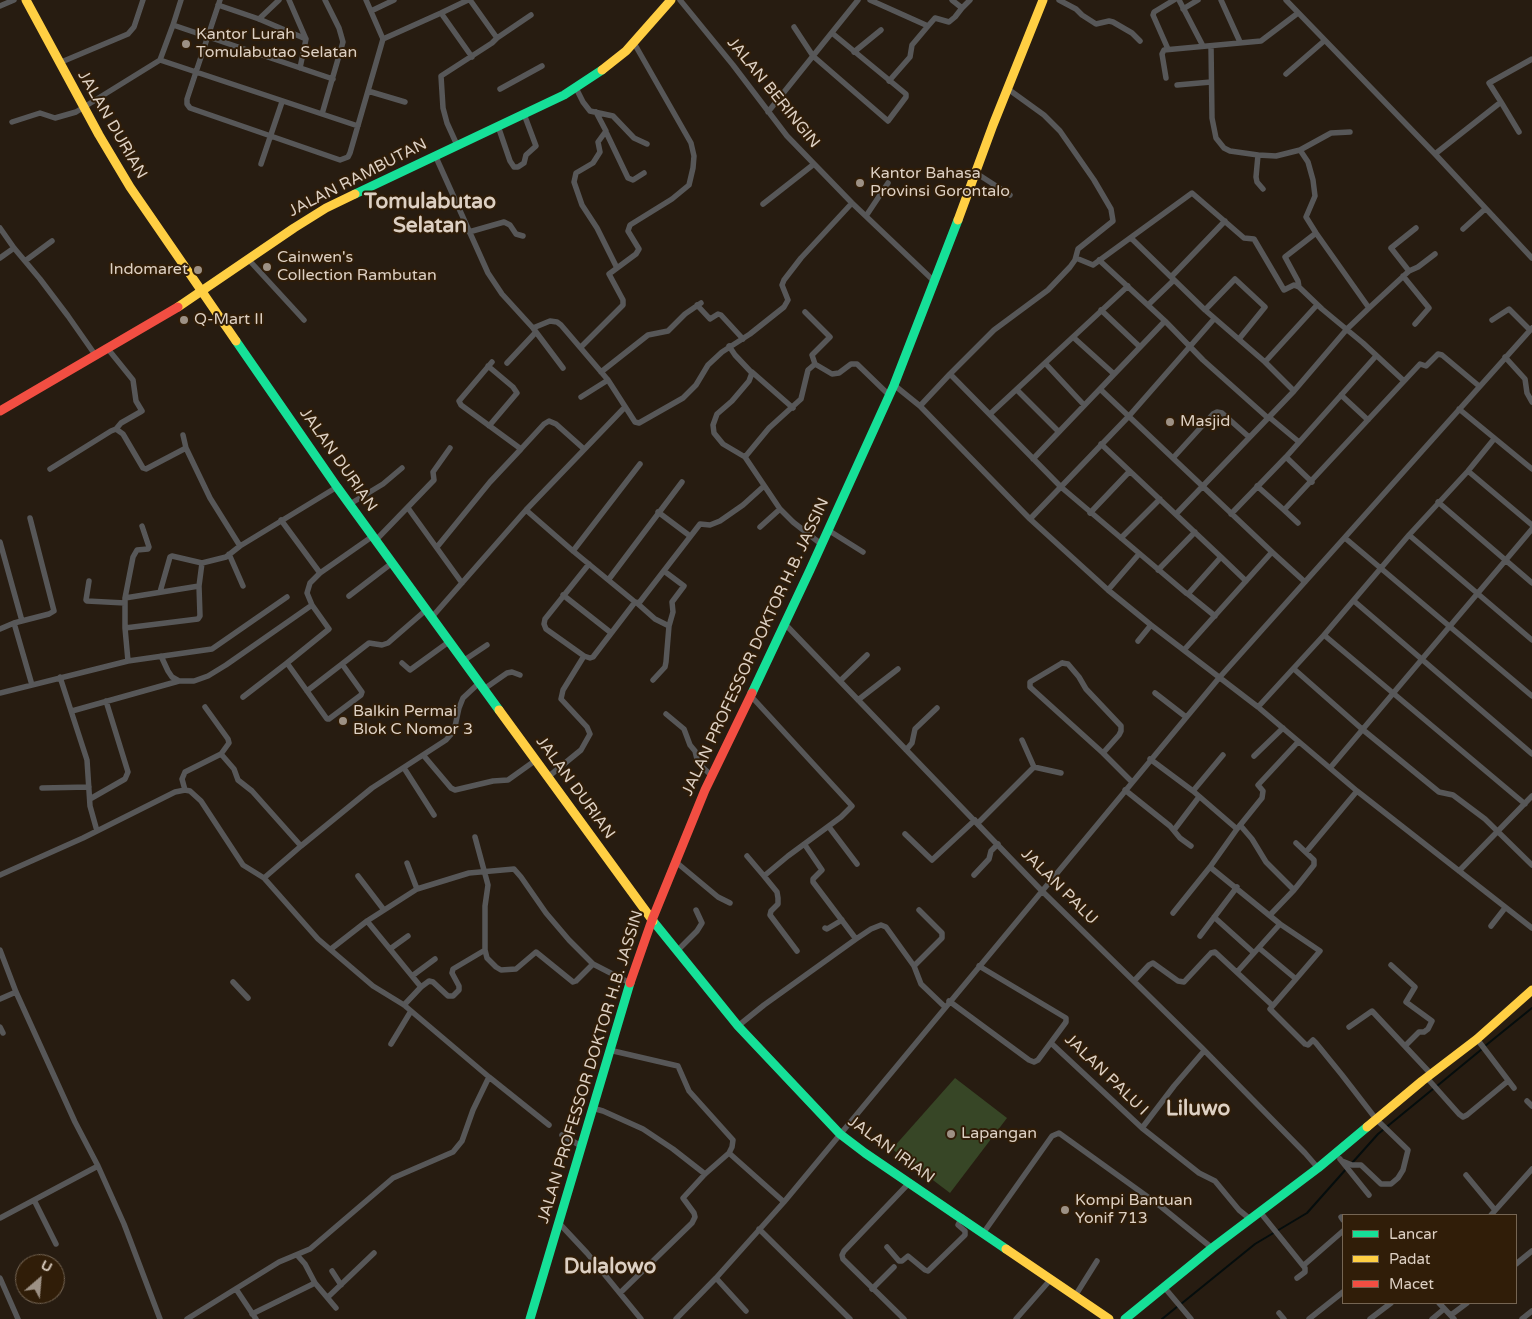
<!DOCTYPE html>
<style>
body{margin:0}
#map{position:relative;width:1532px;height:1319px;overflow:hidden;background:#271c11;font-family:"Varela Round",sans-serif}
canvas{display:block}
.legend{position:absolute;left:1342px;top:1214px;width:175px;height:90px;box-sizing:border-box;background:#301d08;border:1px solid #756553;margin:0;padding:6px 9px;list-style:none;font-size:15px;color:#ddd0c3}
.legend li{display:flex;align-items:center;gap:10px;height:25px}
.legend b{width:25px;border:1px solid #756553}
.north{position:absolute;left:15px;top:1254px;width:50px;height:50px;box-sizing:border-box;background:#301d08;border:1px solid #756553;border-radius:50%;rotate:27deg;font-size:14px;font-weight:700;line-height:20px;text-align:center;color:#ddd0c3}
.north::after{content:'';display:block;margin:auto;width:18px;height:22px;background:#9d9185;clip-path:polygon(50% 0,100% 100%,50% 72%,0 100%)}
</style>
<div id="map">
<canvas width="1532" height="1319"></canvas>
<ul class="legend">
<li><b style="height:6px;background:#16e098"></b>Lancar</li>
<li><b style="height:6px;background:#ffcf43"></b>Padat</li>
<li><b style="height:6px;background:#f24e42"></b>Macet</li>
</ul>
<div class="north">U</div>
</div>
<script>
const ctx = document.querySelector('canvas').getContext('2d');
ctx.lineJoin = 'round';
function fillPath(path, color) { ctx.fillStyle = color; ctx.fill(path, 'evenodd'); }
const shape = rows => new Path2D(rows.map(r => 'M' + r).join(''));
function stroke(path, color, width, dash) { ctx.strokeStyle = color; ctx.lineWidth = width; ctx.lineCap = dash ? 'butt' : 'round'; ctx.setLineDash(dash || []); ctx.stroke(path); }
function write(font, color, halo, rows, align = 'center') {
  ctx.font = font + ' "Varela Round",sans-serif'; ctx.lineWidth = 4; ctx.setLineDash([]); ctx.textBaseline = 'middle'; ctx.strokeStyle = halo; ctx.fillStyle = color; for (const [text, x, y, turn = 0] of rows) {
    ctx.save(); ctx.translate(x, y); ctx.rotate((+turn || 0) * Math.PI / 180); ctx.textAlign = isNaN(turn) ? turn : align; if (halo) ctx.strokeText(text, 0, 0); ctx.fillText(text, 0, 0); ctx.restore();
  }
}
fillPath(shape([
 [955,1078,1007,1118,950,1193,892,1149]
]), '#374626');
stroke(shape([
 [1485,1046,1532,1008],
 [1437,1086,1482,1049],
 [1352,1163,1378,1134,1433,1089],
 [1181,1304,1255,1244,1307,1213,1347,1168],
 [1162,1319,1178,1306]
]), '#050d0d', 2);
stroke(shape([
 [181,0,173,25,333,79],
 [220,0,187,99,187,104,190,108,340,160,348,157,350,153,383,39,366,0],
 [289,0,306,39,300,68],
 [680,0,733,65,787,136,852,203,935,282],
 [870,0,928,26,935,18,949,22,955,17,962,8,952,0],
 [1059,0,1076,9,1082,15,1096,24,1109,21,1113,22,1132,33,1140,41],
 [1179,0,1203,46],
 [1221,0,1240,42],
 [1286,0,1435,154,1532,258],
 [218,5,259,19,306,39],
 [0,6,14,0],
 [962,8,970,0],
 [1183,9,1198,0],
 [371,11,394,0],
 [441,13,472,57],
 [259,19,279,0],
 [794,27,813,56,888,121,906,97,906,94,832,33],
 [497,38,531,15],
 [383,39,441,13,468,0],
 [1211,46,1212,118,1216,138,1224,148,1230,151,1258,155,1256,177,1257,182,1263,189],
 [1168,49,1153,15,1154,12,1174,0],
 [854,52,881,30],
 [160,60,173,25],
 [59,63,128,34,134,27,143,0],
 [1286,74,1324,41],
 [1166,78,1162,54,1164,50,1261,41,1298,13],
 [889,81,910,57,912,45,928,26],
 [1177,85,1211,82],
 [576,88,583,102,590,111,613,116,634,138,647,144],
 [500,89,542,66],
 [1008,89,1044,115,1060,131,1094,180,1111,209,1113,221,1078,249,1075,260,1070,267,1048,290,994,330,950,374,1061,487,1186,593,1188,594,1221,557,1246,581],
 [368,91,405,102],
 [1501,102,1519,132],
 [596,112,606,131,598,142,600,152,593,163,576,173,574,182,582,205,597,228,617,268],
 [768,112,858,0],
 [322,114,343,42,339,28,325,0],
 [12,122,40,113,55,118,76,112,160,60,358,126],
 [498,126,510,161,514,167,518,167,524,163,526,155,536,146,524,114],
 [606,132,628,178,633,180,644,173],
 [1350,132,1331,133,1300,150,1308,162,1313,180,1315,196,1306,217,1316,233,1369,308,1409,271,1418,267,1435,254],
 [457,145,447,123,443,108,441,76,492,43,497,38,470,0],
 [1435,154,1501,102,1489,83,1532,59],
 [435,155,488,273,502,294,533,328,550,321,557,322,561,325,608,380,635,422,639,423,683,398,696,385,708,365,722,352,750,334,784,307,788,300,782,285,784,280,801,258,852,203],
 [1258,155,1276,156,1300,150],
 [261,164,282,102],
 [976,173,1010,195],
 [763,204,814,164],
 [866,216,888,183],
 [0,228,14,248,40,279,68,316,96,356],
 [1463,229,1485,209],
 [469,232,504,222,510,225,516,234,523,236],
 [1131,238,1205,310,1265,362],
 [0,258,14,248],
 [1076,258,1093,265,1192,193,1244,238,1254,239,1284,290,1294,285,1299,287,1322,309,1363,343,1404,381],
 [248,259,304,320],
 [1099,260,1165,321,1203,360,1268,418],
 [25,261,52,241],
 [1409,271,1391,248,1416,228],
 [1403,276,1429,308,1415,324],
 [1171,277,1225,221],
 [1299,287,1298,281,1285,257,1316,233],
 [697,305,710,319,718,314,721,315,743,339],
 [1148,305,1174,280],
 [1101,310,1140,347],
 [1205,310,1235,279,1265,307,1239,339],
 [805,312,830,337,812,355,815,364,832,374,839,373,851,364,857,364,889,395],
 [1492,320,1509,309,1530,330],
 [533,328,563,368],
 [1073,337,1114,374],
 [729,346,735,355,752,373,749,381,732,401,717,414,713,425,714,433,723,444,745,457,780,509,793,522,821,544],
 [581,347,623,305,623,300,609,274,636,254,639,249,628,231,630,225,672,199,689,185,693,168,694,156,691,143,634,43],
 [108,349,133,380,136,401,142,411,121,423,116,429],
 [1505,357,1525,379,1527,393,1532,402],
 [507,363,536,332],
 [1045,363,1084,405],
 [488,366,513,387,517,393,489,426],
 [601,372,648,335,668,331,685,314,701,303],
 [752,372,793,408],
 [894,385,920,406,1030,519,1108,590,1151,625,1258,707,1357,791,1532,928],
 [1100,389,1272,552],
 [1017,390,1059,432],
 [1294,391,1265,362,1317,305],
 [1341,395,1368,420],
 [581,397,608,380],
 [920,406,950,374],
 [1459,409,1532,469],
 [990,414,1128,286],
 [1269,417,1299,442],
 [183,435,186,448,210,498,240,546],
 [1101,444,1221,557],
 [521,449,544,424,549,421,556,424,584,449],
 [745,457,769,428,801,399,808,370,815,364],
 [1286,457,1312,482],
 [1173,458,1213,414,1217,412,1222,413,1249,437],
 [1033,459,1165,321],
 [50,469,111,431,116,429,123,434,143,468,146,469,186,448],
 [1468,471,1532,525],
 [1257,486,1284,510],
 [1438,502,1532,583],
 [350,504,383,484,402,468],
 [408,508,462,583],
 [526,510,573,551,635,602,639,603,700,524,710,525,720,521,743,505,764,486],
 [658,512,690,536],
 [1090,513,1129,472],
 [1176,514,1294,391,1347,329,1369,308],
 [1231,514,1286,457,1376,356],
 [1030,519,1129,416,1214,319],
 [281,520,320,573],
 [1298,523,1284,510,1420,364,1426,366,1438,354,1442,355,1479,386],
 [760,527,780,509],
 [828,530,863,552],
 [1409,535,1532,640],
 [373,536,320,573,310,583,307,593,312,605,329,629,287,663,327,719,329,719,361,695,362,692,342,664,369,643,382,645,388,643,426,610],
 [1121,538,1160,499],
 [1345,538,1532,696],
 [376,540,434,480,433,472,450,448],
 [0,542,22,621],
 [437,547,490,482,521,449,461,405,459,401,492,362],
 [573,551,640,464],
 [229,554,243,586],
 [589,564,545,619,544,624,546,629,584,656,590,658,593,657,635,602],
 [1158,570,1195,532],
 [664,571,684,586,672,602,673,612,669,626],
 [609,579,682,482],
 [89,581,86,600,87,601,125,603],
 [1108,590,1139,554],
 [160,592,170,557,172,556,202,563],
 [1188,594,1215,616],
 [563,595,610,632],
 [349,596,392,563],
 [125,598,199,586,202,563,226,557,240,546,337,487],
 [1354,601,1532,754],
 [637,603,655,619,669,626,666,662,665,667,653,680],
 [432,617,526,510,625,407],
 [14,623,32,685],
 [785,624,1042,891,1202,1048,1305,1153,1318,1168],
 [125,628,198,619,200,616,199,586],
 [0,629,14,623,49,614,54,611,30,518],
 [1324,635,1525,804],
 [1138,641,1151,625],
 [1184,650,1272,552,1305,582],
 [161,656,168,671,172,677,179,681,194,681,208,676,226,665,312,605],
 [128,661,125,628,125,598,133,557,137,550,148,549,149,547,142,526],
 [463,661,487,645],
 [402,663,410,670,450,641],
 [1062,663,1068,664,1079,677,1086,689,1121,726,1121,731,1119,735,1103,753,1030,687,1030,682,1062,663],
 [1294,669,1362,729,1439,792,1453,795,1485,819,1532,865],
 [60,677,87,760,90,806,97,831],
 [840,681,867,655],
 [484,689,507,673,512,672,520,675],
 [307,691,342,664],
 [0,693,128,661,212,649,287,597],
 [1155,693,1186,717],
 [243,697,287,663],
 [858,700,898,669],
 [205,707,228,739,229,743,221,754,234,769,238,780,252,791,301,846],
 [1258,707,1324,635,1409,535,1468,471,1494,439],
 [72,711,179,681],
 [666,714,684,729,690,745,695,751,698,763,711,775],
 [1022,740,1034,767],
 [906,750,912,743,915,729,937,708],
 [1103,753,1132,782],
 [424,756,451,788,455,790,493,781,508,780,536,760],
 [1254,756,1283,728],
 [1150,759,1193,791,1237,829,1262,798,1263,791,1258,785,1298,742],
 [404,768,434,815],
 [1330,768,1532,529],
 [548,777,581,750,590,734,587,727,561,699,563,690,584,656],
 [42,788,89,787],
 [185,790,182,779,185,772,221,754],
 [1125,790,1170,826,1180,838,1191,846],
 [1193,791,1223,755],
 [90,799,125,779,128,772,106,701],
 [978,823,1034,767,1061,773],
 [1240,825,1252,839,1266,862,1294,890],
 [829,827,857,864],
 [1174,830,1199,797],
 [905,834,932,860,975,820],
 [805,845,822,870,813,879,813,882,856,939],
 [1306,852,1357,791],
 [747,856,764,876,788,856,841,817,852,806,750,695],
 [676,862,718,897,730,903],
 [407,863,417,889],
 [1210,867,1280,924,1320,951,1296,979,1259,948],
 [1459,871,1532,796],
 [0,875,83,838,175,792,185,790,190,791,201,801,243,865,264,878,318,939,373,986,404,1005,489,1077,473,1110,462,1141,453,1152,393,1178,310,1249,279,1262,187,1319],
 [974,875,989,859,991,851,998,844],
 [358,876,384,910],
 [764,876,777,892,778,898,778,904,771,911,770,915,797,951],
 [264,878,301,846,372,788,446,740,454,731,459,708,463,698,479,683],
 [1173,913,1210,867,1237,829],
 [1270,915,1294,890,1314,865,1314,860,1296,843],
 [1214,917,1254,953],
 [367,921,421,987],
 [1491,926,1505,908],
 [825,928,827,929,842,920],
 [1200,936,1237,887],
 [331,949,367,921,417,889,469,873,514,869,521,877,546,913,569,940,593,964,630,983],
 [390,949,408,936],
 [0,950,16,992,75,1122,98,1166,124,1224,160,1319],
 [485,950,487,958,496,967,501,970,516,969,536,952,573,982,576,981,593,964],
 [677,951,697,931,702,923,696,910],
 [1391,965,1415,987,1406,1002,1432,1021,1428,1029,1424,1032,1419,1032,1405,1046],
 [914,966,942,938,942,933,919,910],
 [1237,972,1280,924],
 [412,976,435,959],
 [1296,979,1270,1009,1305,1044,1308,1045,1313,1040,1316,1043,1342,1075,1376,1119,1408,1150,1403,1170,1398,1178,1391,1184,1381,1184,1361,1165,1352,1165,1342,1161],
 [1134,981,1149,965,1153,963,1178,981,1184,982,1211,953,1215,952,1272,1005],
 [233,982,248,998],
 [0,999,16,992],
 [949,1001,1029,1060,1034,1062,1038,1060,1066,1022,1066,1018,979,966],
 [404,1005,421,987,429,981,433,982,448,996,453,996,459,990,459,986,452,973,453,969,485,950,485,906,488,885,475,837],
 [738,1026,764,1005,856,939,871,929,881,925,886,927,914,966,921,984,945,1007],
 [0,1027,3,1033],
 [1349,1027,1372,1011,1431,1074],
 [1477,1039,1514,1088],
 [1051,1043,1142,1128,1199,1173,1215,1181,1239,1210,1250,1219],
 [391,1044,411,1011],
 [609,1050,678,1066,689,1091,733,1140,732,1147,729,1153],
 [489,1077,549,1125],
 [1427,1078,1459,1114,1463,1117,1467,1115,1508,1081],
 [1527,1101,1532,1106],
 [592,1108,603,1111,643,1129,673,1149,705,1174],
 [1142,1128,1174,1086,1204,1051],
 [562,1135,581,1146],
 [1340,1159,1369,1195],
 [1466,1175,1495,1210],
 [34,1200,56,1244],
 [1260,1212,1305,1268,1305,1272,1297,1278],
 [1491,1215,1532,1169],
 [1341,1217,1343,1220],
 [0,1218,98,1166],
 [558,1222,587,1253,641,1319],
 [759,1229,850,1319],
 [984,1232,1052,1136,1059,1133,1159,1205,1212,1248],
 [887,1247,899,1261,902,1261,908,1256,925,1270,928,1271,965,1235,965,1231,958,1225,962,1217],
 [297,1255,305,1264,315,1283,336,1308],
 [1516,1264,1532,1251],
 [1304,1265,1343,1231],
 [332,1271,341,1285],
 [0,1278,18,1319],
 [716,1278,746,1311],
 [1164,1287,1191,1319],
 [236,1289,256,1319],
 [872,1289,894,1267],
 [620,1293,692,1223,695,1217,694,1213,683,1198,705,1174,729,1153,784,1202],
 [1075,1296,1097,1261],
 [328,1297,374,1253],
 [1439,1303,1454,1319],
 [1279,1313,1284,1319],
 [252,1314,315,1283],
 [1451,1315,1467,1303],
 [676,1319,716,1278,784,1202,1219,678,1532,328],
 [904,1319,843,1259,842,1255,844,1251,910,1182],
 [1016,1319,1051,1279],
 [1309,1319,1343,1292],
 [1370,1319,1391,1303],
 [1432,1319,1444,1309],
 [1522,1319,1532,1311]
]), '#575758', 5.5);
stroke(shape([
 [355,194,564,95,602,70],
 [236,341,337,487,499,710],
 [752,693,810,570,894,385,958,220],
 [653,921,738,1026,840,1134,865,1153,1006,1249],
 [530,1319,630,983],
 [1125,1319,1212,1248,1318,1168,1367,1127]
]), '#16e098', 9);
stroke(shape([
 [26,0,99,135,130,187,236,341],
 [602,70,626,51,671,0],
 [958,220,993,125,1043,0],
 [178,307,294,228,326,208,355,194],
 [499,710,653,921],
 [1367,1127,1422,1081,1477,1039,1532,990],
 [1006,1249,1109,1319]
]), '#ffcf43', 9);
stroke(shape([
 [0,411,178,307],
 [630,983,652,920,705,790,752,693]
]), '#f24e42', 9);
for (const [x, y, r, color] of [
 [186,44,5,"#9d9185"],
 [860,183,5,"#9d9185"],
 [267,267,5,"#9d9185"],
 [198,270,5,"#9d9185"],
 [184,320,5,"#9d9185"],
 [1170,422,5,"#9d9185"],
 [343,721,5,"#9d9185"],
 [951,1134,5,"#9d9185"],
 [1065,1210,5,"#9d9185"]
]) { const dot = new Path2D(); dot.arc(x, y, r, 0, 2 * Math.PI); ctx.fillStyle = color; ctx.fill(dot); stroke(dot, '#301d08', 2); }
write('16px', '#ddd0c3', '#301d08', [
 ["Kantor Lurah",196,35],
 ["Tomulabutao Selatan",196,53],
 ["Kantor Bahasa",870,174],
 ["Provinsi Gorontalo",870,192],
 ["Cainwen's",277,258],
 ["Collection Rambutan",277,276],
 ["Indomaret",188,270,"right"],
 ["Q-Mart II",194,320],
 ["Masjid",1180,422],
 ["Balkin Permai",353,712],
 ["Blok C Nomor 3",353,730],
 ["Lapangan",961,1134],
 ["Kompi Bantuan",1075,1201],
 ["Yonif 713",1075,1219]
], 'left');
write('16px', '#ddd0c3', '#301d08', [
 ["JALAN BERINGIN",773,93,51],
 ["JALAN DURIAN",112,125,60],
 ["JALAN RAMBUTAN",358,178,-27],
 ["JALAN DURIAN",338,460,55],
 ["JALAN PROFESSOR DOKTOR H.B. JASSIN",756,647,-65],
 ["JALAN DURIAN",575,788,54],
 ["JALAN PALU",1059,887,45],
 ["JALAN PROFESSOR DOKTOR H.B. JASSIN",591,1067,-73],
 ["JALAN PALU I",1106,1075,44],
 ["JALAN IRIAN",891,1150,36]
]);
write('bold 21px', '#ddd0c3', '#301d08', [
 ["Tomulabutao",430,202],
 ["Selatan",430,226],
 ["Liluwo",1198,1109],
 ["Dulalowo",610,1267]
]);
</script>
